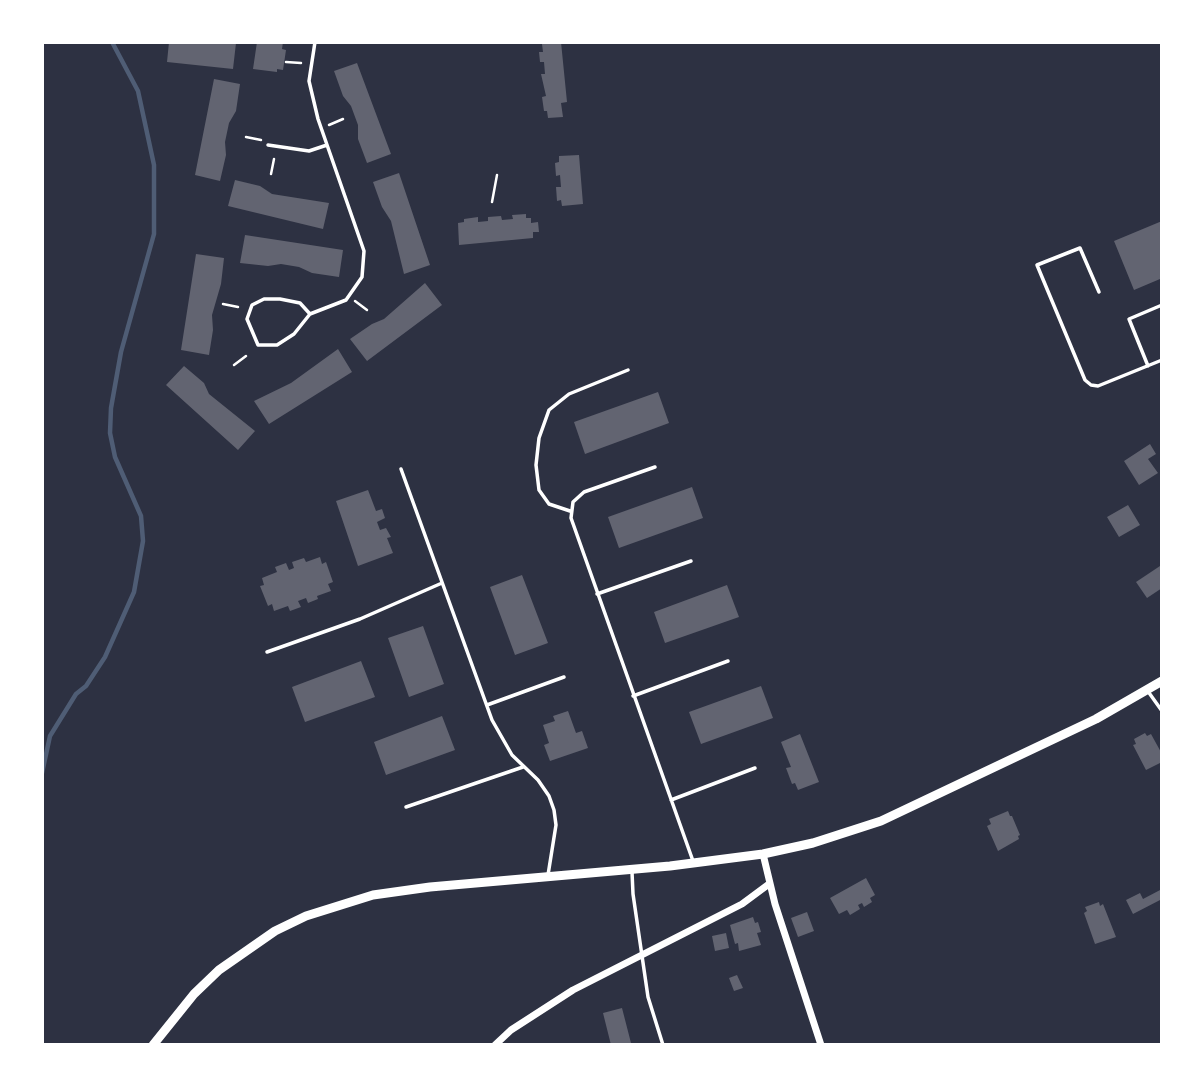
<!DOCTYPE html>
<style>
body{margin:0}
#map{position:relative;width:1204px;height:1087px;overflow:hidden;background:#2d3142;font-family:"Noto Serif",serif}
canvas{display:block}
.frame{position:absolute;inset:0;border:44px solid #fff;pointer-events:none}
</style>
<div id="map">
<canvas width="1204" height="1087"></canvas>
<div class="frame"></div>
</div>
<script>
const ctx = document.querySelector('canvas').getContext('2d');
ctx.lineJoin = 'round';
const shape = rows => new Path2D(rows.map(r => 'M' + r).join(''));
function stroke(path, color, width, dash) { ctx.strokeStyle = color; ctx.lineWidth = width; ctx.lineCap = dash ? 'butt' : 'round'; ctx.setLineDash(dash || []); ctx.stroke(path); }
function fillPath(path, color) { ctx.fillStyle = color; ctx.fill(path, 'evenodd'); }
stroke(shape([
 [42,773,50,736,76,694,86,686,105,657,134,592,143,541,141,516,115,457,110,433,111,408,121,352,154,234,154,165,138,91,112,42]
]), '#4f5d75', 4.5);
fillPath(shape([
 [169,42,236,43,233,69,167,62],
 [257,42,283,42,282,49,286,50,283,70,277,69,277,72,253,69],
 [561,42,567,102,561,103,563,117,548,118,547,111,544,111,542,97,546,96,541,74,545,74,544,62,540,62,539,52,543,52,542,44],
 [357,63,391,154,367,163,358,139,358,125,351,106,343,96,334,71],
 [214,79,240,84,236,111,229,123,225,142,226,155,220,181,195,175],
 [579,155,583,204,562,206,561,200,557,201,556,187,561,187,560,175,556,176,555,163,559,162,559,156],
 [399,173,430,265,404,274,391,221,382,207,373,182],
 [235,180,260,186,272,194,329,203,323,229,228,206],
 [526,214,526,218,531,218,531,223,538,222,539,232,533,232,533,238,459,245,458,223,464,222,464,219,478,217,478,222,488,221,488,217,501,216,502,220,513,219,512,215],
 [1162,221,1162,283,1160,279,1134,290,1114,241],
 [245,235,343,250,339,277,312,273,299,267,281,264,268,266,240,263],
 [196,254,224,258,221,284,212,315,213,330,209,355,181,350],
 [425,283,442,305,367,361,350,339,372,324,384,319],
 [338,349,352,372,269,424,254,401,291,383],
 [184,366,204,383,209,394,255,431,238,450,166,385],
 [658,392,669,423,585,454,574,422],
 [1150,444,1156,454,1148,459,1158,473,1139,485,1124,461],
 [692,487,703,518,619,548,608,517],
 [368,490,376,511,382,509,385,518,377,522,380,530,386,528,391,537,387,538,393,553,358,566,336,501],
 [1128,505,1140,525,1119,537,1107,517],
 [320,557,322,564,326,562,333,582,328,584,331,591,317,596,318,599,308,603,306,598,298,601,301,607,290,611,288,606,274,611,272,604,268,606,260,586,264,585,262,578,277,572,275,567,286,563,289,570,294,568,292,562,304,558,306,562],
 [1160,566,1162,570,1162,588,1147,598,1136,582],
 [522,575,548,643,515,655,490,587],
 [727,585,739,617,665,643,654,612],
 [423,626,444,684,409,697,388,638],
 [361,661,375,697,305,722,292,687],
 [761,686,773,718,701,744,689,712],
 [568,711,576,733,582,731,588,748,550,761,544,745,549,743,543,725,555,721,553,716],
 [442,716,455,750,386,775,374,742],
 [1145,733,1147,736,1151,734,1162,754,1162,762,1146,770,1133,745,1136,744,1134,739],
 [800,734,819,782,798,790,795,783,792,784,786,768,791,767,781,742],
 [1008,811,1010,816,1012,816,1020,835,1018,836,1019,839,998,851,987,826,991,824,989,819],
 [866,878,875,895,870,898,872,902,864,907,862,903,858,905,860,909,850,915,847,910,839,914,830,898],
 [1162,889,1162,899,1133,914,1126,900,1140,893,1143,899],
 [1099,902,1100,906,1103,904,1116,937,1095,944,1084,913,1087,911,1085,907],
 [807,912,814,931,798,937,791,918],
 [753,917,755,923,758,922,761,932,757,933,761,945,739,951,738,943,735,944,730,925],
 [726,933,729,948,715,951,712,936],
 [737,975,743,988,734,991,729,978],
 [622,1008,631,1043,611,1045,603,1013]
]), '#626471');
stroke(shape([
 [286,62,301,63],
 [329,125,343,119],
 [246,137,261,140],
 [271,174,274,159],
 [492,202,497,175],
 [355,301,367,310],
 [223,304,238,307],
 [234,365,246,356]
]), '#fff', 2.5);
stroke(shape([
 [268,145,309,151,327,145],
 [1099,292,1080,248,1037,265,1085,380,1091,385,1098,386,1162,360],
 [310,314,300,303,280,299,264,299,252,305,247,319,258,345,277,345,294,334,310,314,346,300,362,277,364,251,318,119,309,81,315,42],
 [1148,366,1129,319,1162,305],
 [655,467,584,492,573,502,571,518,693,861],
 [401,469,492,720,512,755,538,780,549,796,554,810,556,825,548,875],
 [570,511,549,504,539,490,536,465,539,438,549,410,569,394,628,370],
 [597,594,691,561],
 [267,652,360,619,442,583],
 [1147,690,1162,711],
 [633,696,728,661],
 [487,705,564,677],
 [671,800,755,768],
 [406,807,523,767],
 [632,872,633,894,648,997,663,1045]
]), '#fff', 3.5);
stroke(shape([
 [763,854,775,904,821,1045],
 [495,1045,511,1030,573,990,742,904,769,884]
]), '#fff', 7);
stroke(shape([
 [153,1045,194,994,219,970,275,931,306,916,373,895,430,887,670,866,763,854,813,843,881,821,1096,719,1162,681]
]), '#fff', 9);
</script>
